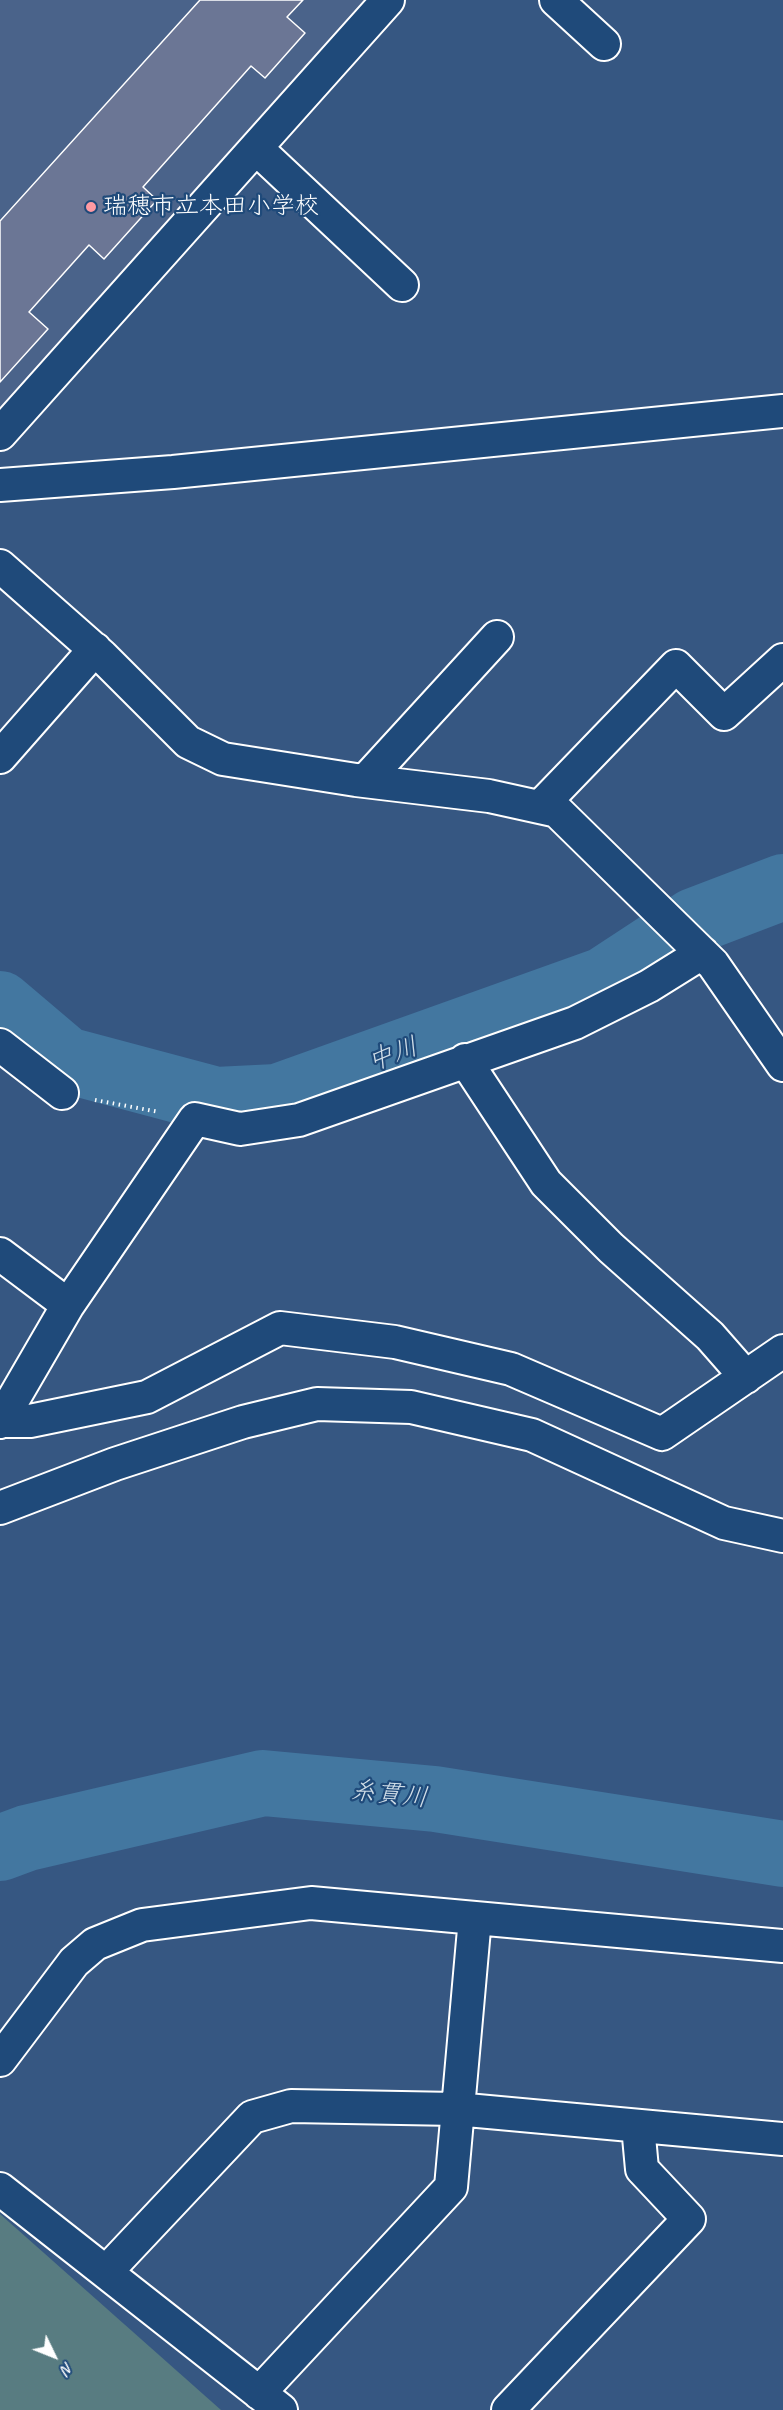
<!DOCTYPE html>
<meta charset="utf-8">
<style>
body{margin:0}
#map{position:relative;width:783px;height:2410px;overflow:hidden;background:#365782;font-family:Caveat,sans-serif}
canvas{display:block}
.north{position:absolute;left:24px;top:2326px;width:60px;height:60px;-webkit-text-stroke:4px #1f4a7a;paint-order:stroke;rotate:133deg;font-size:16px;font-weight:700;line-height:24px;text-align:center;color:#fff}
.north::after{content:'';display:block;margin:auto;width:21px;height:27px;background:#fff;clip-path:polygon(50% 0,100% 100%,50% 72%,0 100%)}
</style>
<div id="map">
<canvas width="783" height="2410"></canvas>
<div class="north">N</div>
</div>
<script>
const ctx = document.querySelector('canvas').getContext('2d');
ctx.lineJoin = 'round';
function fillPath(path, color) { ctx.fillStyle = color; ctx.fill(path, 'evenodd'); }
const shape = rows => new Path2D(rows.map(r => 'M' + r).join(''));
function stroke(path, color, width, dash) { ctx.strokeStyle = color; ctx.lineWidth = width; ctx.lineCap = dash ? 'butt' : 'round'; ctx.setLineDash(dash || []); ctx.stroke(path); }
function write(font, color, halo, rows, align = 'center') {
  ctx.font = font + ' Caveat,"Klee One",sans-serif'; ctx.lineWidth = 4.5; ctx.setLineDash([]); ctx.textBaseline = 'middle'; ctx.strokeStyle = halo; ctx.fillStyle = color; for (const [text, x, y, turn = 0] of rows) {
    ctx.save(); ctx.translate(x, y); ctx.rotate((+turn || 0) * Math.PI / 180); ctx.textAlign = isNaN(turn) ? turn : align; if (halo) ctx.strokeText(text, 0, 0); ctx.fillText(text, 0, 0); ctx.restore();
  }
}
fillPath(shape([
 [0,0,365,0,0,414]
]), '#4a638a');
fillPath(shape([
 [0,2214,221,2410,0,2410]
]), '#587c81');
stroke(shape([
 [0,1004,66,1060,216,1100,277,1097,604,980,694,921,783,887],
 [0,1848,27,1838,263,1783,435,1799,783,1854]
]), '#4377a0', 66);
const building = shape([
 [200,0,303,0,287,17,305,33,265,78,251,66,143,187,157,200,104,259,89,245,29,312,48,329,0,382,0,221,200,0]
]);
fillPath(building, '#6b7695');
stroke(building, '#fff', 1.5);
const minor = shape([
 [556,0,604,44],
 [256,148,402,285],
 [0,434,388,0],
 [0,485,173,472,783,411],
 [0,566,102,656,188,742,223,759,356,780,489,796,557,811,713,964,783,1065],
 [0,757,95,649],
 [366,780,497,637],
 [540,807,676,666,724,714,783,660],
 [0,1045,62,1093],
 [465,1060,546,1183,611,1248,710,1336,746,1377],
 [0,1254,68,1305],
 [1,1421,30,1421,147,1397,280,1328,395,1342,511,1369,662,1434,783,1351],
 [0,1422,68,1305,195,1119,240,1129,299,1120,575,1023,649,986,702,953],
 [0,1508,115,1464,243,1422,317,1404,411,1407,532,1435,724,1523,783,1536],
 [0,2060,74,1962,95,1944,142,1925,311,1903,783,1946],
 [0,2189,281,2410],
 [106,2272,252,2117,291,2106,456,2109,783,2139],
 [259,2393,451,2187,475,1918],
 [508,2410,689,2219,642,2169,638,2126]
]);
stroke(minor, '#fff', 36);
stroke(shape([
 [95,1100,159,1112]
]), '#fff', 4, [1.5, 4.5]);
stroke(minor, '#1f4a7a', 32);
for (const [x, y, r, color] of [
 [91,207,6,"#ff9aa2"]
]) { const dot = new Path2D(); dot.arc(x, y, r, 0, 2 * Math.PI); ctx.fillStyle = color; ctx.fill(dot); stroke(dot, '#1f4a7a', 2); }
write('24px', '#fff', '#1f4a7a', [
 ["瑞穂市立本田小学校",103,207]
], 'left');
write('italic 26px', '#d0dde7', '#1f4a7a', [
 ["中川",393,1055,-20],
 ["糸貫川",389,1795,6]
]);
</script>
